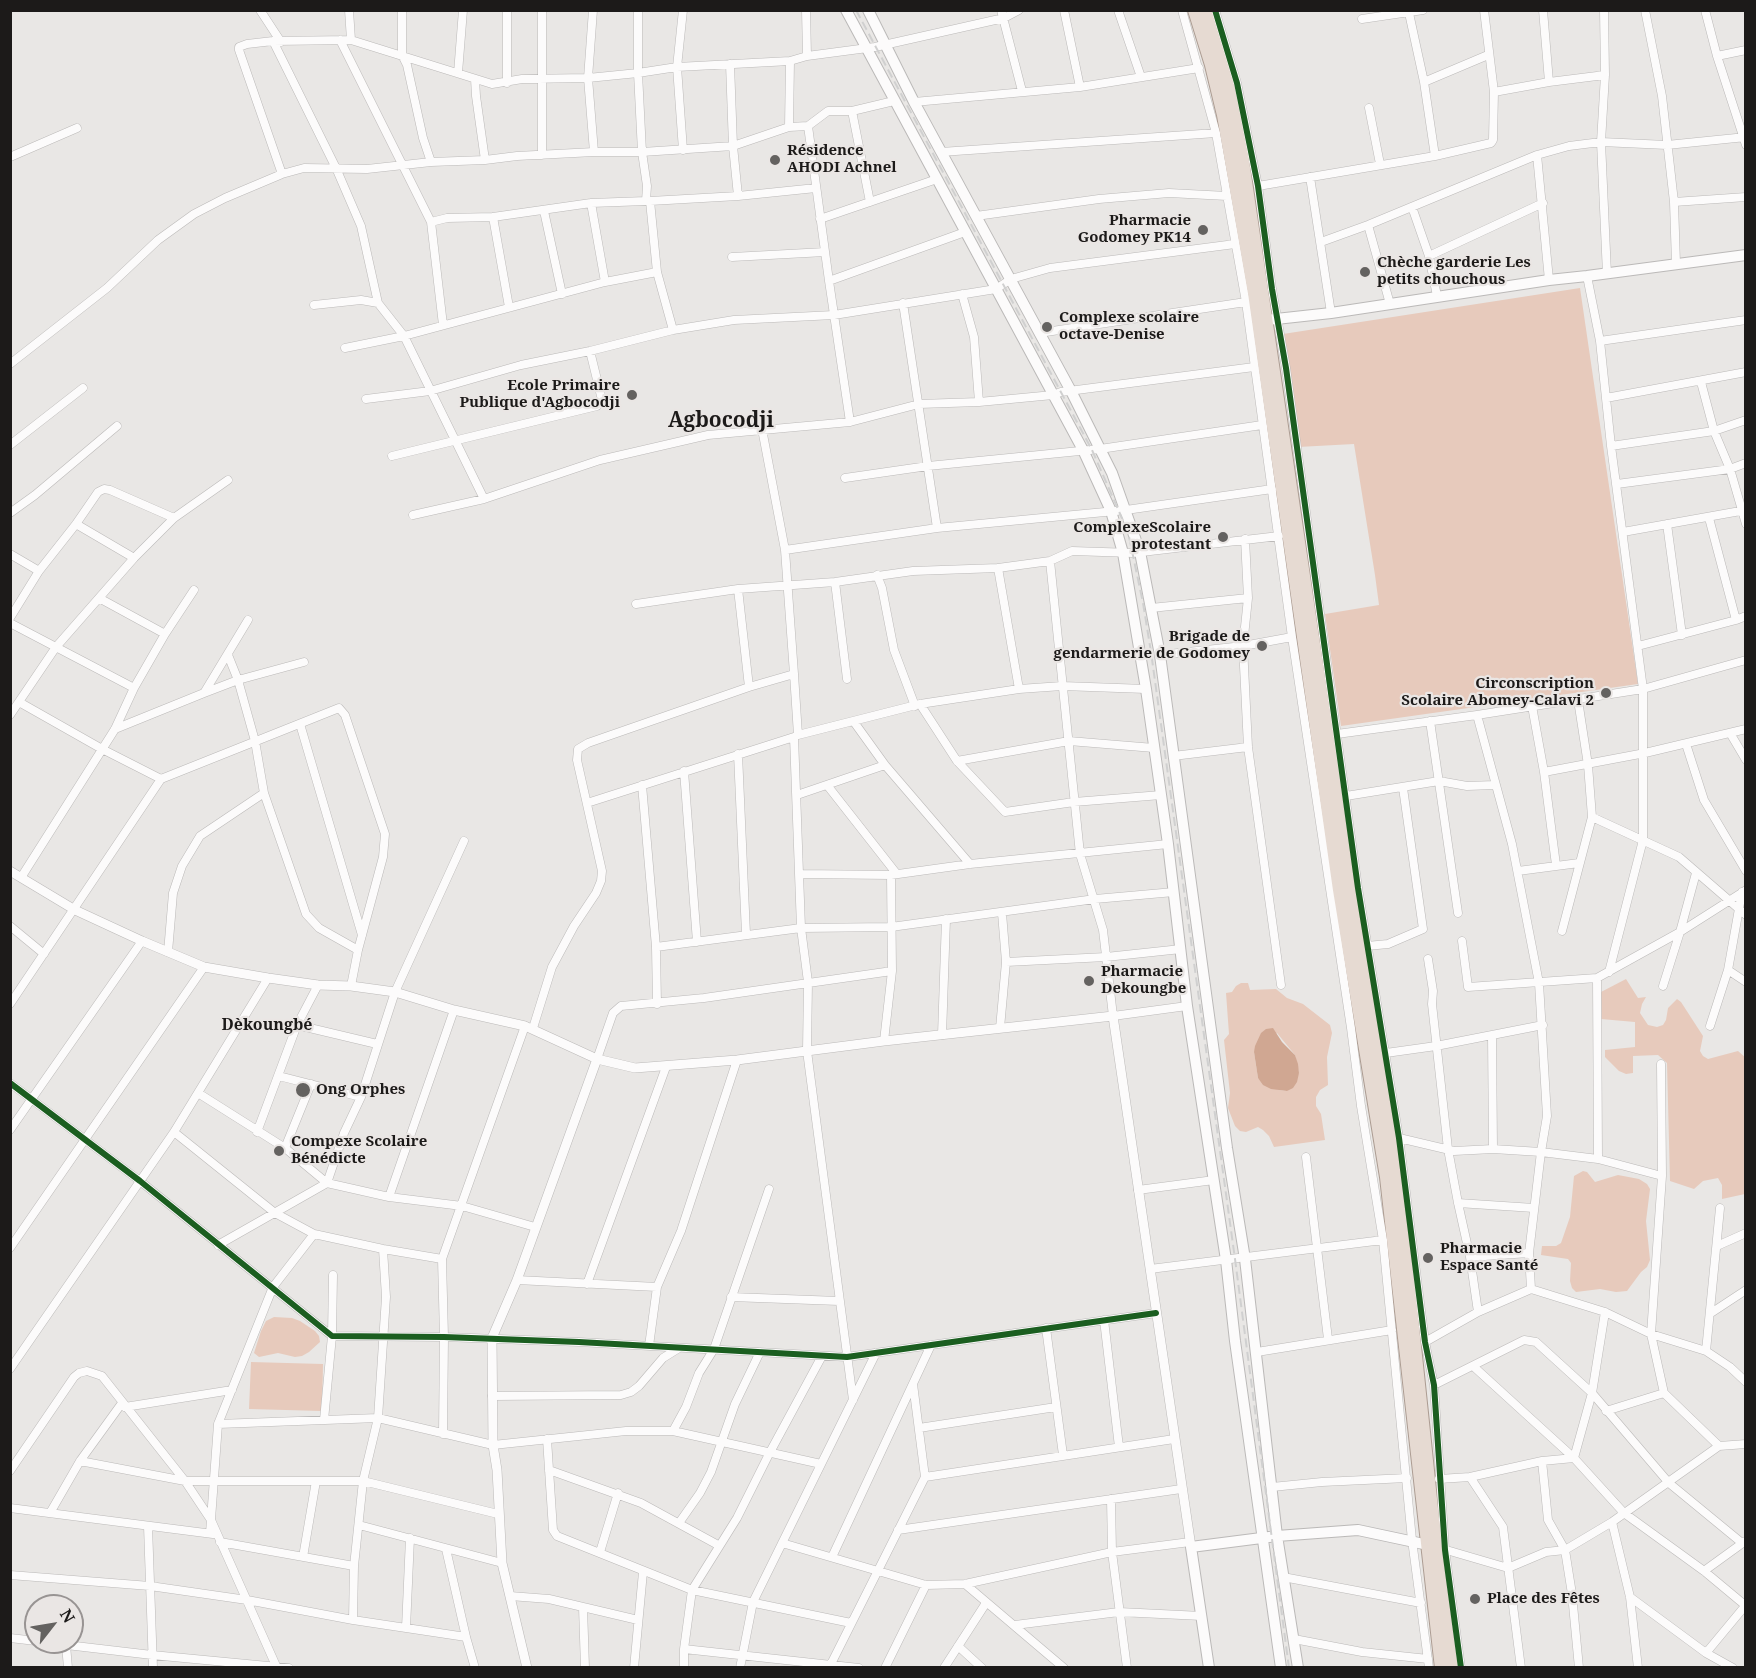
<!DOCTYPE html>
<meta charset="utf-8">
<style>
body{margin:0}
#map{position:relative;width:1756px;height:1678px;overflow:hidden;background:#e9e7e5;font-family:"Noto Serif",serif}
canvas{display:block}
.frame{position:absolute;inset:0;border:12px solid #1c1a19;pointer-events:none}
.north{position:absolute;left:24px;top:1594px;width:60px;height:60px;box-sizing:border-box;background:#eae6e4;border:2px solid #989493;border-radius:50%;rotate:59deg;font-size:16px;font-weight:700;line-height:24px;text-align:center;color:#1c1a19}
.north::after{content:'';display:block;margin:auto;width:21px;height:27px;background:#646260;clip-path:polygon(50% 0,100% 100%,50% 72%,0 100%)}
</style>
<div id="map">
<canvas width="1756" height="1678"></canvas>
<div class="frame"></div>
<div class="north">N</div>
</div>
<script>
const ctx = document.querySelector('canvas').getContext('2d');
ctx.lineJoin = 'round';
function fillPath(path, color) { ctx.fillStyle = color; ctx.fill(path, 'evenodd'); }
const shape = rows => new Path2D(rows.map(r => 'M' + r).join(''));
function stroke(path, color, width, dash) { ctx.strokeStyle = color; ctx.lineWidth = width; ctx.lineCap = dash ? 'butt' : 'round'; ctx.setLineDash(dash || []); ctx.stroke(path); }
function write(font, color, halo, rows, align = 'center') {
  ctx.font = font + ' "Noto Serif",serif'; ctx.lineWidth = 4.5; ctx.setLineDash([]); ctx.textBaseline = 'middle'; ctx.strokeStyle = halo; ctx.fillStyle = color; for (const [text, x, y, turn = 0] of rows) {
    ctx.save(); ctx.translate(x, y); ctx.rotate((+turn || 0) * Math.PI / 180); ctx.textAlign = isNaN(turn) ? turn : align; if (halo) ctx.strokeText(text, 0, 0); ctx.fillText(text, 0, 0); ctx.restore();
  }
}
fillPath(shape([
 [1580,288,1638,684,1341,726,1325,614,1379,605,1375,575,1354,444,1298,447,1283,334],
 [1626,979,1638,998,1646,997,1642,1004,1640,1013,1648,1025,1657,1027,1663,1025,1666,1020,1668,1008,1677,999,1681,1002,1703,1036,1700,1051,1703,1056,1708,1059,1738,1051,1746,1058,1745,1194,1722,1199,1722,1185,1718,1178,1703,1181,1694,1189,1670,1181,1667,1063,1658,1055,1633,1056,1633,1073,1626,1074,1619,1071,1605,1057,1605,1050,1635,1047,1635,1022,1601,1019,1601,992],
 [1241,983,1248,983,1250,990,1276,989,1287,998,1303,1004,1330,1025,1332,1033,1327,1057,1328,1085,1320,1090,1316,1097,1316,1106,1321,1114,1325,1140,1274,1147,1269,1136,1263,1130,1258,1127,1246,1132,1240,1131,1235,1126,1228,1108,1230,1093,1224,1040,1229,1034,1226,993,1232,992,1236,986],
 [1277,1033,1295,1055,1299,1073,1287,1091,1279,1090,1258,1078,1254,1052],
 [1583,1171,1587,1172,1595,1182,1618,1175,1639,1179,1647,1184,1650,1189,1646,1221,1650,1260,1647,1267,1641,1272,1627,1291,1616,1292,1600,1289,1576,1292,1572,1288,1570,1281,1571,1263,1568,1259,1541,1255,1542,1246,1556,1246,1561,1243,1570,1217,1574,1176],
 [274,1317,292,1318,300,1321,315,1331,319,1336,320,1342,309,1352,302,1356,295,1357,278,1353,259,1357,254,1353,261,1331,266,1321],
 [251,1362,323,1364,322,1411,249,1409]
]), '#e7cabc');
fillPath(shape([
 [1273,1028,1282,1042,1295,1055,1298,1064,1299,1073,1297,1082,1293,1088,1287,1091,1271,1089,1263,1085,1258,1078,1254,1052,1255,1046,1261,1033,1266,1029]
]), '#d0a792');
const minor = shape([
 [260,10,281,42],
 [349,10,351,40],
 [402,10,402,55,407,65,423,138,431,162],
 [507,10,507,83],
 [542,10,542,155],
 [593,10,588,78,594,152],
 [638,10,638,73,642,152,647,186,646,201,650,201,657,272,673,330],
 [806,10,807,56],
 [1001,10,1022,91],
 [1064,10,1080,87],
 [1118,10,1141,77],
 [1182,10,1216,133,1246,302,1292,637,1351,1028,1361,1106,1383,1240,1412,1540,1429,1668],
 [1215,10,1237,83,1258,186,1272,289,1286,368,1358,888,1399,1138,1425,1342,1434,1385,1445,1550,1461,1668],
 [1543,10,1549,82],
 [1604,10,1605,75,1601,142,1607,274],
 [1645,10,1662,96,1674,202,1676,264],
 [1705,10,1717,56,1746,145],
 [1409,13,1424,82,1435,156],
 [1362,19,1423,10],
 [340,40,431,222,443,325],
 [273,41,336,168,361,226,378,303,404,336,484,499],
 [1717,56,1746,50],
 [730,64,733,146,738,196],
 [458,73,463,10],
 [475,79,476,96,485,160],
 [1424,82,1488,55],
 [1494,92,1549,82,1605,75],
 [914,102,1080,87,1199,68],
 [1369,108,1380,164],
 [852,111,870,202],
 [808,126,829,281,850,422],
 [789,127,790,61],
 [683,150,677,67,683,10],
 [941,152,1216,133],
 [1537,155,1549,280],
 [10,157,77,128],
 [282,174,239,50,239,47,247,44,273,41,351,40,492,84,522,79,588,78,638,73,677,67,790,61,807,56,875,47,1004,18,1019,10],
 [1310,177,1331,313],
 [1258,186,1435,156,1491,143,1493,140,1494,92,1484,10],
 [650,201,738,196,816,188],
 [1674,202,1746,197],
 [591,203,605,282],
 [1412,207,1429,256,1437,296],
 [544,211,562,294],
 [976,216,1099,199,1169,193,1227,196],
 [493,217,509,307],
 [820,219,937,179],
 [431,222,447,218,493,217,591,203,646,201],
 [1368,225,1390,304],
 [1321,242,1368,225,1537,155,1569,146,1601,142,1667,145,1746,137],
 [1429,256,1543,203],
 [732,257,825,252],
 [1587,276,1600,341,1611,446,1643,689,1643,840,1609,972],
 [829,281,965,232],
 [962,294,974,337,979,402],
 [903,303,937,528],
 [314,305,361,300,378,303],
 [1039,333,1246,302],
 [1600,341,1746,320],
 [345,348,404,336,605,282,657,272],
 [10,364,107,288,158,240,194,214,225,198,282,174,304,168,367,169,431,162,485,160,517,156,594,152,642,152,733,146,789,127,808,126,828,111,852,111,894,101],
 [1701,382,1714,431,1730,469,1746,524],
 [1606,398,1746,372],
 [366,399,430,391,521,365,590,351,673,330,734,320,834,315,996,289,1011,279,1050,268,1235,244],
 [762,429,785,550,794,674,798,735,794,737,801,928,808,982,807,1051,853,1400],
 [10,445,83,388],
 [1611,446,1714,431,1746,420],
 [392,456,597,406,602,400,590,351],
 [845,478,928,466,1100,449,1262,425],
 [1617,484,1730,469,1746,463],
 [10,513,35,495,117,426],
 [413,515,484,499,600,460,708,435,850,422,919,404,979,402,1053,395,1061,392,1254,367],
 [1709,518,1736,620],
 [76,524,134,558],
 [1667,524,1682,635],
 [1623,532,1746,510],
 [1245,539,1248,598,1243,646,1248,747,1281,985],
 [785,550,937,528,1126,510,1272,489],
 [10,554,39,571],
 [1050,561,1080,854,1103,930,1113,1016,1187,1006],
 [998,568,1019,689],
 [877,575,882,588,894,650,915,706],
 [835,582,847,679],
 [738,589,749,687],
 [99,598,165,634],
 [636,604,738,589,835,582,913,571,998,568,1050,561,1072,551,1133,553,1279,536],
 [1151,608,1248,598],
 [10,618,39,571,76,524,98,492,104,489,110,490,174,518],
 [10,623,134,688],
 [1638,646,1736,620,1746,616],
 [228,655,238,680,255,741,264,793,306,914,319,928,358,950,351,986],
 [1160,655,1243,646,1292,637],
 [204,693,238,680,304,662],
 [19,702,102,749,161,779],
 [920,704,957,761,1005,812,1074,802,1161,795],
 [1532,706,1544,772,1556,865],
 [10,715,56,647,134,558,174,518,228,480],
 [1477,715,1512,844,1539,983,1547,1116,1541,1152,1529,1253,1531,1289],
 [1430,721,1458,913],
 [854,722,885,765,970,864],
 [300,724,362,935],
 [115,729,204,693,248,620],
 [1730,733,1746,760],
 [1337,734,1477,715,1643,689,1746,660],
 [798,735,920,704,1019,689,1062,686,1146,689],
 [1686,744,1704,800,1746,871],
 [738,754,746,934],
 [1173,756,1248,747],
 [957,761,1069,741,1154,748],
 [684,771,697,942],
 [1544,772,1645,753,1746,729],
 [642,785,656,947,657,1004],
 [827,785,896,873],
 [797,795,885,765],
 [1346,796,1439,781,1467,786,1495,785],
 [587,803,794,737],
 [1592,817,1679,857,1746,915],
 [1518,871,1579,863],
 [799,874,891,875,970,864,1168,844],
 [22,876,115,729,134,688,165,634,194,590],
 [10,926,44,954],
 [1562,931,1592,817,1588,765,1578,700],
 [1462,941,1468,987,1597,978,1680,932,1746,890],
 [1367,946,1388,944,1423,929,1403,788],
 [656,947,801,928,891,927,1095,899,1174,892],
 [168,952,173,893,182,866,200,836,264,793],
 [1428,959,1433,991,1432,1004,1448,1149,1458,1203,1470,1257,1478,1312],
 [1006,962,1106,957,1181,949],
 [1728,970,1746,982],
 [1597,978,1598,1159],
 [1663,986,1680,932,1696,873],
 [10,1004,161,779,339,708,345,715,385,834,383,857,358,950],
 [297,1025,377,1044],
 [1710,1026,1728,970,1742,892],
 [533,1028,552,967,574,926,596,893,601,881,602,871,577,760,578,749,588,743,749,687,794,674],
 [1000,1028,1006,962,1002,913],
 [942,1035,946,919],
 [1492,1035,1493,1149],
 [884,1041,892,971,891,875],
 [1386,1053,1436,1046,1543,1025],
 [597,1059,613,1013,621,1006,704,998,892,971],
 [1661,1064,1662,1176,1651,1334,1664,1393,1719,1446],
 [279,1076,361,1097],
 [10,1083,140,1181,332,1336,444,1337,579,1342,847,1357,1156,1313],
 [198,1093,285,1148,327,1183,389,1197,462,1206,535,1227],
 [10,1130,142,941],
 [174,1132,275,1213,314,1234,383,1249,442,1259],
 [257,1132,297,1025,318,985],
 [1399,1138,1454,1151,1493,1149,1541,1152,1598,1159,1662,1176],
 [285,1148,311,1084],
 [1306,1157,1328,1339],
 [1138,1190,1214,1180],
 [389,1197,454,1010],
 [1458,1203,1534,1208],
 [218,1245,327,1183,344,1133,361,1097,395,992,464,841],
 [1717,1246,1746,1233],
 [10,1248,204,967],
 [1470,1257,1529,1253],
 [1150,1269,1383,1240],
 [517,1280,657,1287,681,1231,737,1060],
 [587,1284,666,1067],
 [731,1297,839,1301],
 [1711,1313,1746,1290],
 [1104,1320,1119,1447],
 [1046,1328,1063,1455],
 [1425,1342,1478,1312,1531,1289,1605,1312,1651,1334,1706,1351,1730,1367,1746,1382],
 [649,1346,657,1287],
 [1706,1351,1720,1208],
 [1257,1352,1392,1330],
 [1473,1366,1574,1458,1624,1513,1704,1571,1746,1606],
 [10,1369,174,1132,268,978],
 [1434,1385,1524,1340,1536,1342,1592,1393,1669,1483,1742,1543],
 [492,1396,621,1395,631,1392,639,1386,663,1358,679,1348],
 [125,1407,232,1390],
 [1606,1411,1664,1393],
 [324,1420,332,1336,333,1275],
 [218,1424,378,1418,493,1445,626,1431,673,1431,821,1464],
 [919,1428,1056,1407],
 [673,1431,686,1407,699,1373,714,1349,769,1189],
 [443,1434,444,1337,442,1259,525,1026],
 [547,1439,553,1530,557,1536,692,1590,851,1623],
 [1574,1458,1592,1393,1605,1312],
 [80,1461,185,1481,363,1481,498,1514],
 [1542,1461,1548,1520,1565,1550,1572,1594,1579,1668],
 [549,1470,641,1503,718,1545],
 [10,1471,74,1377,79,1373,87,1371,102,1376,185,1481,211,1520,277,1668],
 [925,1477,1174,1439],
 [1470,1477,1503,1527,1521,1668],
 [1439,1479,1470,1477,1542,1461,1574,1458],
 [1272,1487,1322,1482,1407,1478],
 [1111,1499,1112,1552,1127,1668],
 [10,1508,213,1534],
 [50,1513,80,1461,122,1403],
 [1612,1522,1630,1597,1638,1668],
 [679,1523,700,1493,711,1472,735,1404,760,1352],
 [359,1525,502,1563],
 [148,1526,153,1668],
 [898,1530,1181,1489],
 [210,1533,218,1424,273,1287,314,1234],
 [220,1542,354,1566],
 [782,1543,926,1585,965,1584,1112,1552,1190,1542],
 [446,1549,466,1637,475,1668],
 [1443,1549,1508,1568,1546,1552,1565,1550,1612,1522,1719,1446,1746,1444],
 [600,1552,618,1493],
 [303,1557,316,1481],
 [832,1557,931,1345],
 [1704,1571,1744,1542],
 [10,1575,150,1586,247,1600,353,1620,466,1637],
 [1283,1577,1421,1603],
 [965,1584,1064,1668],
 [510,1596,549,1599,638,1620],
 [1630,1597,1706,1653,1733,1668],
 [583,1607,585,1668],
 [353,1620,354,1566,363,1481,378,1418,386,1297,383,1249],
 [1015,1625,1119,1612,1202,1616],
 [406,1628,410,1538],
 [10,1638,36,1641],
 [1294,1639,1362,1652,1428,1659],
 [41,1642,152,1655,289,1668],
 [66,1645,68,1668],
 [958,1646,982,1668],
 [684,1649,859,1668],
 [1706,1653,1745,1606],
 [831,1664,925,1477,913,1384],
 [634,1668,643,1572],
 [684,1668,684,1649,692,1590,737,1518,769,1454,822,1356],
 [740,1668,753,1602,876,1353],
 [885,1668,926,1585],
 [944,1668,986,1603]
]);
const tertiary = shape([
 [10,871,75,910,142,941,204,967,268,978,318,985,351,986,395,992,454,1010,525,1026,597,1059,635,1068,737,1060,884,1041,1113,1016,1191,1547],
 [527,1668,502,1563,497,1470,493,1445,492,1338,517,1280,597,1059]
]);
const secondary = shape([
 [846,10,1083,450,1111,511,1123,553,1146,689,1168,844,1187,1006,1226,1260,1235,1341,1281,1668],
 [868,10,914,102,1071,391,1112,473,1140,552,1160,655,1227,1148,1245,1259,1277,1536,1298,1668],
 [1267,320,1331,313,1549,280,1587,276,1746,255],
 [1209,1668,1191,1547,1277,1536,1358,1530,1433,1546]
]);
const trunk = shape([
 [1194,10,1211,65,1223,115,1254,293,1339,890,1386,1177,1441,1668],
 [1205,10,1229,89,1243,161,1350,889,1397,1174,1436,1547,1452,1668]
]);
stroke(minor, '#bbb9b8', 9);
stroke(tertiary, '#bbb9b8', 10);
stroke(secondary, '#bbb9b8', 12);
stroke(trunk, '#ac9c92', 14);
stroke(minor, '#fcfbfb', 8);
stroke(tertiary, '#fcfbfb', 9);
stroke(secondary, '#fcfbfb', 10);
stroke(trunk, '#e6dad2', 12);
stroke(shape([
 [856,10,1092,450,1128,532,1143,603,1151,652,1235,1259,1289,1668]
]), '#d0d0d0', 2, [9, 4.5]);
stroke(shape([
 [1215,10,1237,83,1258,186,1272,289,1286,368,1358,888,1399,1138,1425,1342,1434,1385,1445,1550,1461,1668],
 [10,1083,140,1181,332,1336,444,1337,579,1342,847,1357,1156,1313]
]), '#1b5e20', 6);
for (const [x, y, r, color] of [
 [775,160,6,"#646260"],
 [1203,230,6,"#646260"],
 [1365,272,6,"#646260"],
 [1047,327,6,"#646260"],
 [632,395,6,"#646260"],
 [1223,537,6,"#646260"],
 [1262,646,6,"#646260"],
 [1606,693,6,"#646260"],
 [1089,981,6,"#646260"],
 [303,1090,8,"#646260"],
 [279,1151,6,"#646260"],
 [1428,1258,6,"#646260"],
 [1475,1599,6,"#646260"]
]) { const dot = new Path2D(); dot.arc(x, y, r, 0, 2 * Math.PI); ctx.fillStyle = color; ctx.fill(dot); stroke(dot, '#eae6e4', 2); }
write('bold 15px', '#1c1a19', '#eae6e4', [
 ["Résidence",787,151],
 ["AHODI Achnel",787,168],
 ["Pharmacie",1191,221,"right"],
 ["Godomey PK14",1191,238,"right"],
 ["Chèche garderie Les",1377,263],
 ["petits chouchous",1377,280],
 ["Complexe scolaire",1059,318],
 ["octave-Denise",1059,335],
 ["Ecole Primaire",620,386,"right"],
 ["Publique d'Agbocodji",620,403,"right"],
 ["ComplexeScolaire",1211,528,"right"],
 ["protestant",1211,545,"right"],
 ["Brigade de",1250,637,"right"],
 ["gendarmerie de Godomey",1250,654,"right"],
 ["Circonscription",1594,684,"right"],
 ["Scolaire Abomey-Calavi 2",1594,701,"right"],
 ["Pharmacie",1101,972],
 ["Dekoungbe",1101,989],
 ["Ong Orphes",316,1090],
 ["Compexe Scolaire",291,1142],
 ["Bénédicte",291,1159],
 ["Pharmacie",1440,1249],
 ["Espace Santé",1440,1266],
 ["Place des Fêtes",1487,1599]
], 'left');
write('bold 16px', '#1c1a19', '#eae6e4', [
 ["Dèkoungbé",267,1025]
]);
write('bold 21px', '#1c1a19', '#eae6e4', [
 ["Agbocodji",721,421]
]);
</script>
